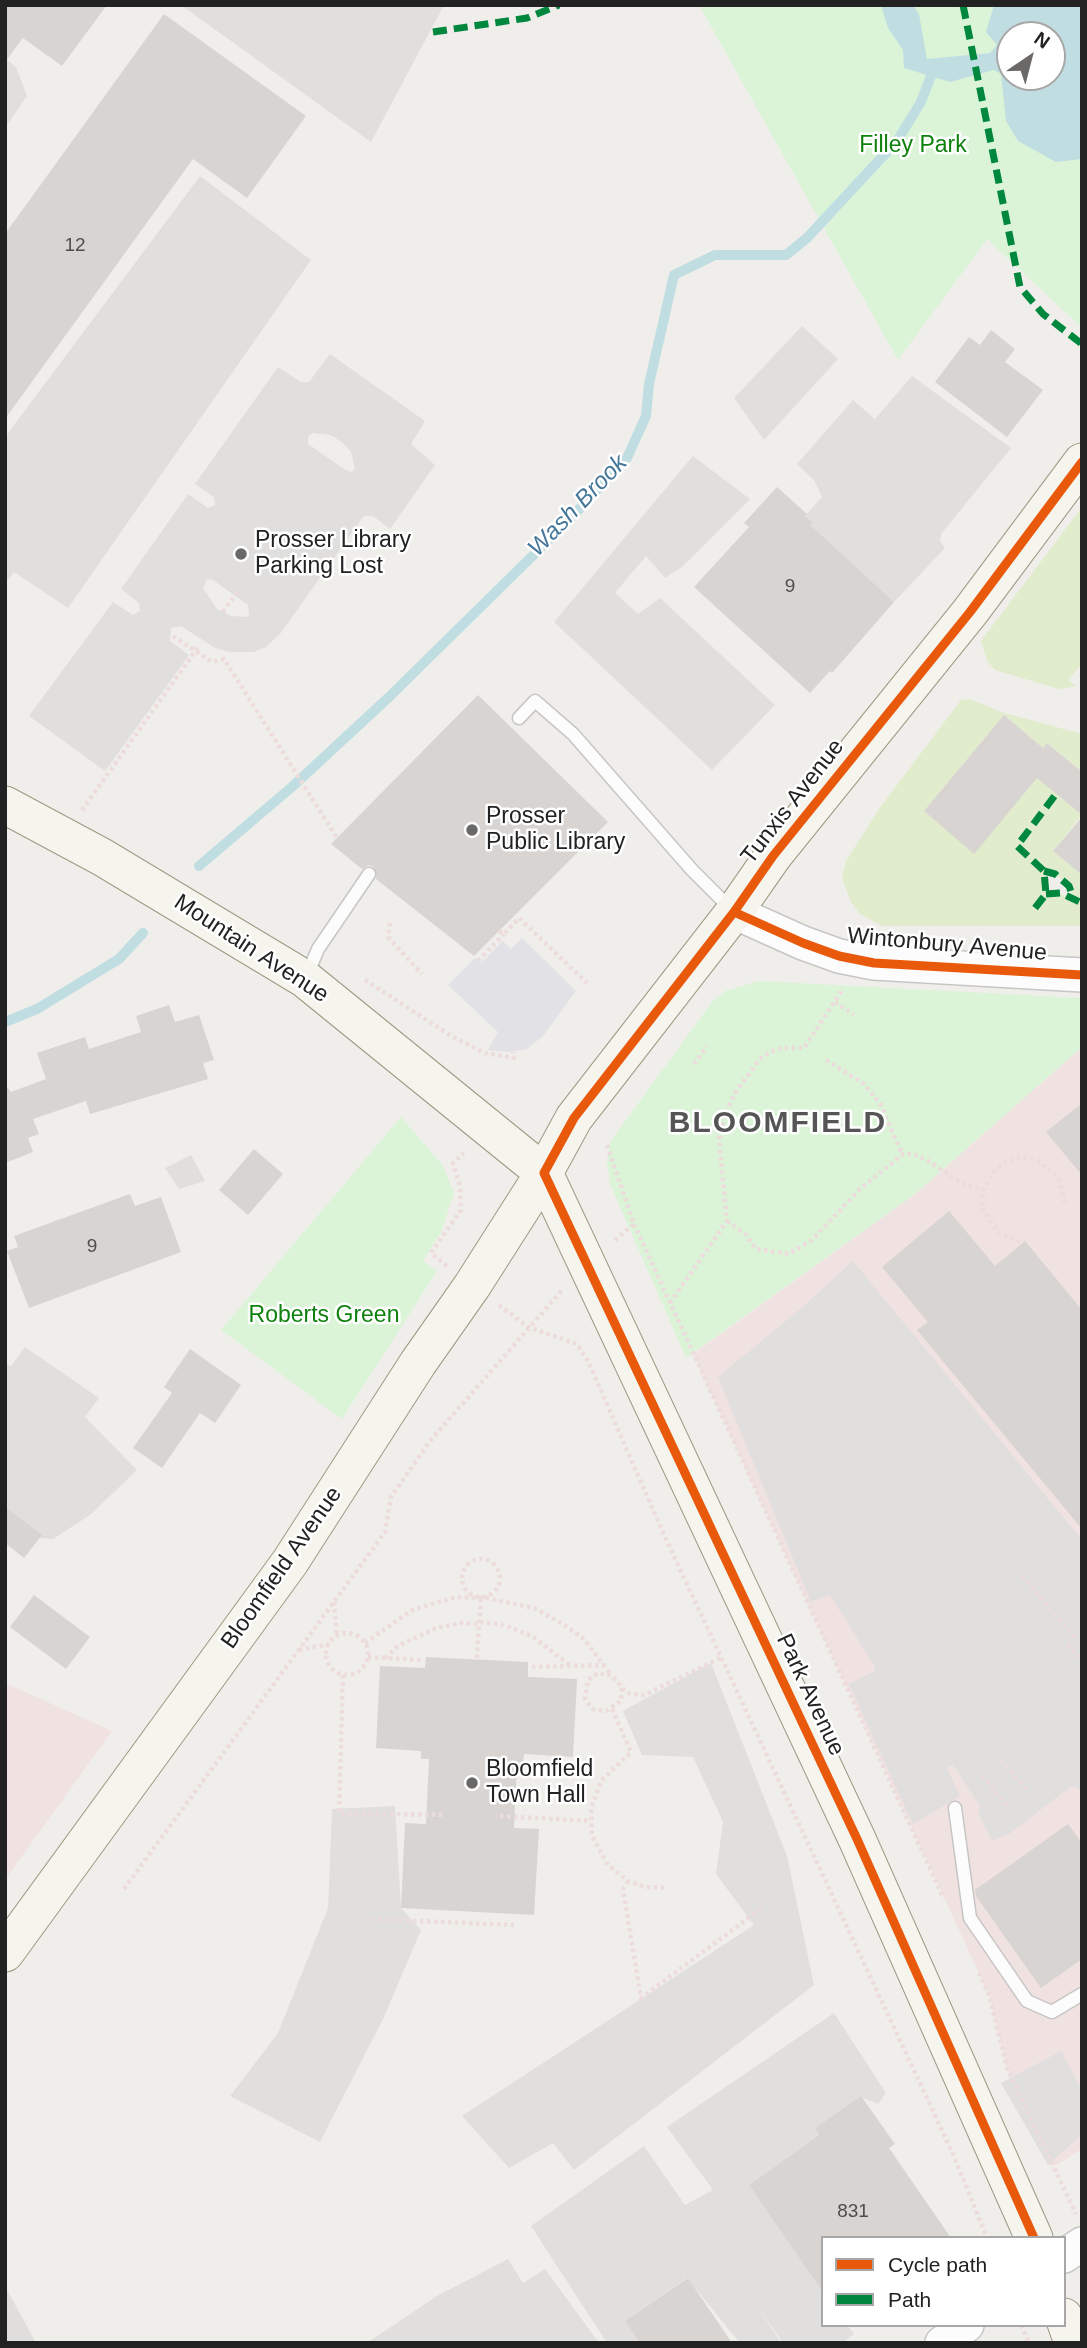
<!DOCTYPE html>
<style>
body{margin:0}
#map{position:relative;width:1087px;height:2348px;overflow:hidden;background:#f0eeeb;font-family:Helvetica,sans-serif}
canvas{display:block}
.frame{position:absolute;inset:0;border:7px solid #222;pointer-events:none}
.legend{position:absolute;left:821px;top:2236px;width:245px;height:91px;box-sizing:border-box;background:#fff;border:2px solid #a7a7a7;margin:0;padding:9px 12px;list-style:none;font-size:21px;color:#222}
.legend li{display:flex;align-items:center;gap:14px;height:35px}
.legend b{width:35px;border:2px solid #a7a7a7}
.north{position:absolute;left:996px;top:21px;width:70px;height:70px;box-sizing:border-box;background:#fff;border:2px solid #a7a7a7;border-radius:50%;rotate:35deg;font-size:19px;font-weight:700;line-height:28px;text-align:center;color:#222}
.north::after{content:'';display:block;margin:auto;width:24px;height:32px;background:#6a6968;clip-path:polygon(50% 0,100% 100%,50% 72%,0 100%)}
</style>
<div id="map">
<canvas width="1087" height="2348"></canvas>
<div class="frame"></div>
<ul class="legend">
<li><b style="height:9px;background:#e8590c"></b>Cycle path</li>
<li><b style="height:9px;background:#00873e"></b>Path</li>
</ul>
<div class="north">N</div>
</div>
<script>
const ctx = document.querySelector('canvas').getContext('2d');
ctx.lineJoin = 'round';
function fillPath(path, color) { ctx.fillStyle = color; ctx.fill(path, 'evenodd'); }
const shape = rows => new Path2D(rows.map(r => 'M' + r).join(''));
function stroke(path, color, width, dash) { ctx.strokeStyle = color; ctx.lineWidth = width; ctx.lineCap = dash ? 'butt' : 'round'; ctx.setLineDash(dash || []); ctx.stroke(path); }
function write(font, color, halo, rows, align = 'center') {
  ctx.font = font + ' Helvetica,sans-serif'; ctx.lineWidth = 5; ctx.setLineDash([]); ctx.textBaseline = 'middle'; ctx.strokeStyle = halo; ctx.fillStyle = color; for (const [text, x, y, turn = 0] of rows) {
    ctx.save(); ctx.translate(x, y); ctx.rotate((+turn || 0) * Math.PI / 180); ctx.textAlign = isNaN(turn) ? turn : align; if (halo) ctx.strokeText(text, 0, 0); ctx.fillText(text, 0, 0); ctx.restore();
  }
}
fillPath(shape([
 [5,2286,36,2343,5,2343]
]), '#dfdedc');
fillPath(shape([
 [1082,1047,1082,2149,1055,2166,1007,2068,989,1995,693,1354,915,1194],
 [5,1683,112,1731,5,1880]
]), '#f1e2e2');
fillPath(shape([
 [1082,507,1082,664,1068,680,1076,686,1059,689,995,670,987,661,981,641],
 [970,699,1001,712,1082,734,1082,772,1048,743,1043,748,1004,715,924,811,974,853,1037,778,1082,815,1053,851,1082,875,1082,926,882,926,860,914,851,902,842,878,846,861,879,809,961,700],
 [1044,872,1055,874,1069,885,1072,896,1047,894]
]), '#e0eccb');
fillPath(shape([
 [699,5,1082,5,1082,328,987,239,898,360],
 [1010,35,1052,35,1052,77,1010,77],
 [759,981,1082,998,1082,1047,915,1194,686,1358,610,1184,607,1162,610,1142,712,1002,725,991],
 [401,1117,443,1166,454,1193,441,1232,423,1261,437,1271,342,1419,221,1330]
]), '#dbf4d8');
fillPath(shape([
 [181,5,444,5,371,142],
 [5,58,16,67,27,96,5,128],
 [200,176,311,260,68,608,14,572,5,583,5,437],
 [802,326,838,359,764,440,734,398],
 [330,354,425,421,411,444,435,465,390,529,373,516,364,516,280,634,266,647,254,652,229,652,215,648,181,626,171,628,170,641,189,655,105,771,29,716,113,602,133,615,140,611,139,603,121,589,188,494,208,508,215,505,214,497,195,484,278,367,301,382,309,382],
 [312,433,330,435,342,442,351,452,355,469,351,472,344,469,308,444,308,437],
 [207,579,213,580,248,605,249,617,231,616,217,609,203,588],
 [912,376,1011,448,941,534,940,541,945,548,894,602,809,526,805,516,822,497,814,480,797,464,853,400,875,419],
 [693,456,750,499,682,567,665,578,646,556,615,593,638,614,660,598,775,705,712,770,554,622],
 [191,1155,205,1181,179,1189,165,1168],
 [853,1261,1082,1540,1082,1792,1075,1786,1070,1787,1009,1834,992,1841,978,1813,980,1806,953,1765,947,1768,960,1796,913,1824,849,1684,875,1671,874,1665,830,1595,811,1602,718,1377,806,1304],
 [25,1347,99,1398,85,1417,137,1470,90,1515,53,1539,5,1536,5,1364,11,1366],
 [711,1663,787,1856,814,1985,574,2170,553,2143,509,2168,462,2116,754,1925,716,1874,723,1822,693,1757,642,1755,623,1711],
 [395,1806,401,1908,421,1930,384,2017,320,2142,230,2096,278,2033,328,1908,332,1809],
 [834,2013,886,2093,878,2104,860,2097,815,2128,819,2135,749,2185,823,2290,823,2325,847,2325,854,2334,842,2343,783,2343,759,2309,781,2343,740,2343,687,2278,625,2321,640,2343,607,2343,531,2226,644,2146,685,2205,713,2190,667,2127],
 [1061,2051,1082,2090,1082,2134,1048,2165,1001,2083],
 [508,2259,523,2283,545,2269,599,2343,367,2343,437,2296]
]), '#e0dfde');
fillPath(shape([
 [522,938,576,991,543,1036,527,1049,508,1052,488,1050,498,1032,448,985,475,958,481,963,503,941,511,949]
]), '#e2e1e5');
fillPath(shape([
 [881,5,913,5,919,14,927,59,990,53,997,45,986,32,994,5,1082,5,1082,159,1056,162,1018,141,1006,121,1001,74,994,70,950,82,904,68,903,50,888,28],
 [1010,35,1052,35,1052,77,1010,77]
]), '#c0dee2');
stroke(shape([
 [199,866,293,786,389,697,568,521,627,458,646,416,649,384,674,275,715,255,786,255,807,238,897,141,921,102,931,76],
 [5,1022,37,1009,119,959,143,933]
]), '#c0dee2', 10);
fillPath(shape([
 [5,5,107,5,62,66,23,38,5,62],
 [164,14,306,116,247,198,193,159,5,419,5,234],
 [991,330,1015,349,1005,362,1043,390,1007,437,935,382,969,337,980,345],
 [777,487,807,514,805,516,812,522,810,525,894,602,832,673,830,671,810,693,694,587,749,527,744,523],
 [478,695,608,822,474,956,376,879,374,867,369,865,362,869,331,844],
 [1004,715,1043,748,1047,743,1082,772,1082,815,1037,778,974,854,924,811],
 [1082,817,1082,875,1053,851],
 [169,1005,175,1022,199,1015,214,1060,203,1063,208,1079,90,1114,86,1101,33,1119,39,1134,28,1138,33,1152,5,1163,5,1084,11,1092,46,1079,37,1053,85,1037,89,1049,141,1032,136,1016],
 [1082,1103,1082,1175,1046,1132],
 [254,1149,283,1174,248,1215,219,1190],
 [130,1194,135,1206,161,1197,181,1252,29,1308,7,1251,18,1247,14,1236],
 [949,1211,995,1266,1025,1241,1082,1310,1082,1529,917,1330,928,1322,882,1267],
 [190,1349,241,1385,215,1423,200,1413,162,1468,133,1448,172,1393,164,1387],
 [5,1507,42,1535,24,1558,5,1543],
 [34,1595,90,1637,66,1669,10,1627],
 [426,1657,528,1662,528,1677,577,1679,573,1757,524,1754,523,1764,517,1764,514,1828,539,1829,534,1915,401,1908,405,1823,426,1824,429,1759,421,1759,421,1751,376,1748,380,1666,425,1668],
 [1068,1824,1082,1843,1082,1959,1041,1988,976,1896,975,1890],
 [861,2096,895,2144,889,2148,951,2238,823,2238,823,2292,749,2185,819,2135,815,2128],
 [688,2278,732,2343,640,2343,625,2321]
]), '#d7d4d2');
const service = shape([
 [519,718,535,701,573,734,692,870,731,909],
 [307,975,318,949,369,874],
 [955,1808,970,1918,1027,2001,1052,2012,1082,1994]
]);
const tertiary = shape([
 [734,912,803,943,839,956,874,963,1082,975],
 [1064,2256,1082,2244],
 [942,2343,967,2325]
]);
const secondary = shape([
 [5,805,102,857,305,979,544,1173,857,1839,1034,2238],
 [5,1953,290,1562,418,1363,472,1286,544,1173,574,1118,734,912,773,856,970,612,1082,462],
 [1064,2317,1073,2343]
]);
stroke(service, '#c7c6c5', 15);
stroke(tertiary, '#c7c6c5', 36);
stroke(secondary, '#9b9a82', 39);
stroke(shape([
 [223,612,238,591],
 [173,636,212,662,224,659,337,838],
 [82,810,199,646],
 [390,923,388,937,422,974],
 [499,931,504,934,519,918,587,983],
 [478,961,504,934],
 [365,980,453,1037,485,1053,514,1058,513,1052],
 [835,1002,854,1015],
 [826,1060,864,1084,880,1103,902,1154],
 [694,1064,707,1046],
 [607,1145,634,1224,613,1242],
 [727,1221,746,1235,756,1249,789,1254,812,1240,861,1188,903,1154,913,1154,927,1160,963,1184,983,1190],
 [634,1224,944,1899],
 [1020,1242,999,1233,983,1210,983,1190,995,1170,1006,1162,1023,1157,1041,1162,1059,1180,1065,1203],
 [447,1266,431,1253,461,1210,460,1187,453,1163,464,1153],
 [670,1303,727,1221,719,1140,725,1114,735,1093,760,1059,769,1052,782,1048,804,1048,842,990],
 [499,1305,528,1327,577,1344,588,1361,665,1537,953,2154,987,2238],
 '462 1578a19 19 0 1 1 38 0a19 19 0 1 1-38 0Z',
 [1022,1576,1076,1638],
 [334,1602,337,1637],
 [480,1622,501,1624,532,1636,571,1666],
 '326 1654a21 21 0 1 1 42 0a21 21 0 1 1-42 0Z',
 [365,1643,412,1610,456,1597,486,1598,534,1608,563,1624,584,1639,611,1675],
 [1068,1644,1082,1661],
 [299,1650,329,1644],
 [368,1657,423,1660],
 [385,1658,398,1646,436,1628,461,1623,479,1624],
 [477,1658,481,1598],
 [532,1667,604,1665],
 [343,1675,339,1813,442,1815],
 [622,1688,621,1701,606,1711,593,1709,585,1699,588,1680,598,1673,611,1675,627,1693,644,1695,723,1657],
 [612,1709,631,1752,601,1781,591,1808,592,1836,608,1865,628,1881,645,1887,667,1888],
 [1001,1760,1027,1791],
 [982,1775,1008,1807],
 [500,1816,591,1821],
 [628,1881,623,1889,641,1998,762,1908],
 [124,1889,385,1532,391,1497,430,1441,563,1289],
 [371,1919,514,1925],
 [979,1973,989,1995,1007,2068,1076,2214],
 [1021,2325,1029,2343]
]), '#ecdcdb', 4.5, [3.5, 3.5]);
stroke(service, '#fdfcfc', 12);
stroke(tertiary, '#fdfcfc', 33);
stroke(secondary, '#f5f4ed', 37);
stroke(shape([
 [963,5,1020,287,1043,314,1082,344],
 [433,32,527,18,559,5],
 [1044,871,1055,874,1069,886,1073,897],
 [1046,894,1061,893,1082,903],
 [1035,908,1046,894,1044,871,1017,846,1056,794]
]), '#00873e', 7, [14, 7]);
stroke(shape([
 [734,912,803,943,839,956,874,963,1082,975],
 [1034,2238,857,1839,544,1173,574,1118,734,912,773,856,970,612,1082,462]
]), '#e8590c', 9);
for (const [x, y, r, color] of [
 [241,554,7,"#6a6968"],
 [472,830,7,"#6a6968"],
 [472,1783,7,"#6a6968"]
]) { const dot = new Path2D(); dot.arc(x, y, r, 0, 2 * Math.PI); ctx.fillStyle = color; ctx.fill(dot); stroke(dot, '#fff', 2.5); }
write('19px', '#4f4e4e', null, [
 ["12",75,246],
 ["9",790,587],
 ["9",92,1247],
 ["831",853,2212]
]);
write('23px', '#0f820e', '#fff', [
 ["Filley Park",913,146],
 ["Roberts Green",324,1316]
]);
write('23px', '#222', '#fff', [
 ["Prosser Library",255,541],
 ["Parking Lost",255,567],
 ["Prosser",486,817],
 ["Public Library",486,843],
 ["Bloomfield",486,1770],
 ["Town Hall",486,1796]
], 'left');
write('23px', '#222', '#fff', [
 ["Tunxis Avenue",793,802,-52],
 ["Wintonbury Avenue",947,945,5],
 ["Mountain Avenue",251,949,33],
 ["Bloomfield Avenue",282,1568,-55],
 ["Park Avenue",810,1695,65]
]);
write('italic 24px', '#45779a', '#fff', [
 ["Wash Brook",578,506,-46]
]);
ctx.letterSpacing = '2px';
write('bold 30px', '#555', '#fff', [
 ["BLOOMFIELD",778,1124]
]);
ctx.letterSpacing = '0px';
</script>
